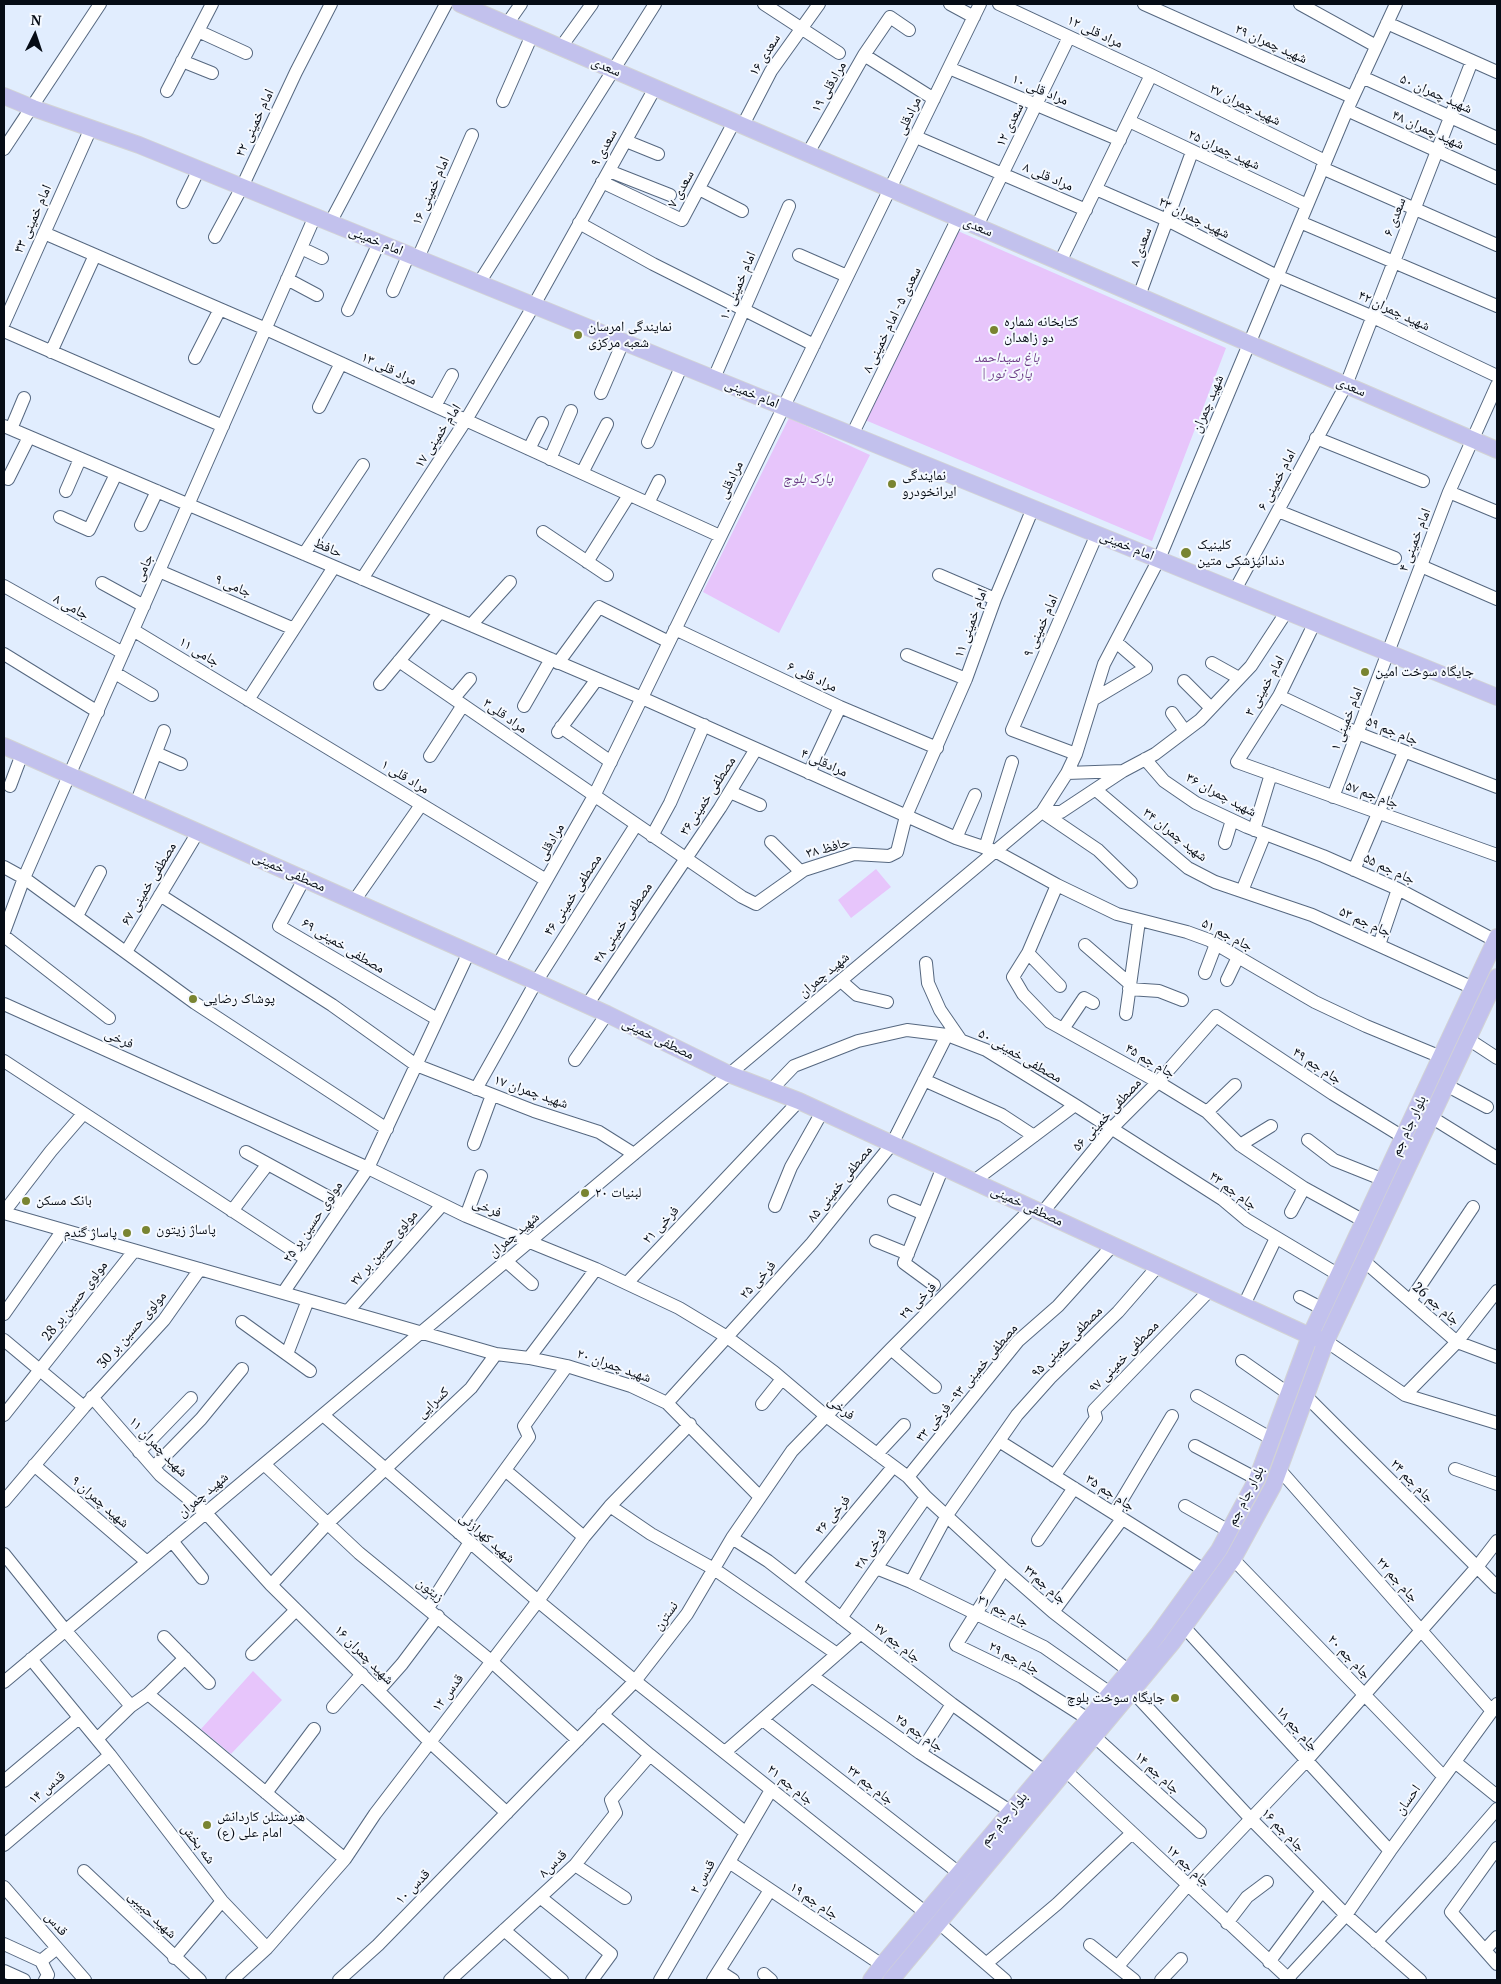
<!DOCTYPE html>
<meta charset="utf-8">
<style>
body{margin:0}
#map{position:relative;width:1501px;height:1984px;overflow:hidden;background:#e1edfe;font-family:"PT Serif",serif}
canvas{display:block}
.frame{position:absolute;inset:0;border:5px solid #060c15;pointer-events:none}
.north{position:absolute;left:10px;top:10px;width:50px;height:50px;-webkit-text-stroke:4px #f5f9ff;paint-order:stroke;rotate:4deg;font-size:14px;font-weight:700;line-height:20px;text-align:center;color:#060c15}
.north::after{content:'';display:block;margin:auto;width:18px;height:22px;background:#060c15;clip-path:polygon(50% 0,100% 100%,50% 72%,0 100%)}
</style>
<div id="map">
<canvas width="1501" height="1984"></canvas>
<div class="frame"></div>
<div class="north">N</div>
</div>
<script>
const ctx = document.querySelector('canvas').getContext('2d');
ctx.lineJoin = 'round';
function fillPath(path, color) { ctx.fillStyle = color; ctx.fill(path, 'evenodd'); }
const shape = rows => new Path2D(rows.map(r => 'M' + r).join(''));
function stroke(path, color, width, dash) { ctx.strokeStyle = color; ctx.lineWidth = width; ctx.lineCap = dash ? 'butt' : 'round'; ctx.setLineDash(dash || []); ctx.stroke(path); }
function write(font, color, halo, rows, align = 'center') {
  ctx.font = font + ' "PT Serif","Noto Naskh Arabic",serif'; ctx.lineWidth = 4; ctx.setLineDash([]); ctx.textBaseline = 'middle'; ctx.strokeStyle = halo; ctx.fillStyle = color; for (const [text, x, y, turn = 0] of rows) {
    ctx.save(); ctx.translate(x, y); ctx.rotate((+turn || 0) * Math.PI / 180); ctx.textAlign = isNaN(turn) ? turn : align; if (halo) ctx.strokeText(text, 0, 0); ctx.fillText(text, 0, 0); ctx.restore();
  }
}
fillPath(shape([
 [951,228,1226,348,1152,541,858,417],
 [789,418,870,455,779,633,703,592],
 [876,869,891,887,851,918,838,900],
 [253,1671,282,1700,231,1754,201,1729]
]), '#e7c5fb');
const minor = shape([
 [764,4,839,53],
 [950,4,974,17],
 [999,4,1151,75,1325,161],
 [1144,4,1352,97],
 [1300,4,1376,46],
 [1387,23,1497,72],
 [507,24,521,4],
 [198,31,246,53],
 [561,47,592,4],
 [864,55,890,17,909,30],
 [182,61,212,73],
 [949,68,1120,140],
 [1362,77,1497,138],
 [167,91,212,4],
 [503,101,532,35],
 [1347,110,1497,178],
 [1129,121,1307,205],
 [743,125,771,71,819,4],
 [916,137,1086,210],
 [626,141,658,154],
 [4,149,100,4],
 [808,153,864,55,934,99],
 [1322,168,1497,245],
 [609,171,670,195],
 [602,182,682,220,734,122],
 [699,189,742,211],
 [1096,189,1167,220,1277,276,1373,317,1497,376],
 [183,202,199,169],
 [1300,222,1497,306],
 [330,223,446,4],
 [579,223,653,264,814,345],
 [977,226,1069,37],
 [44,233,266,329,720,536],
 [215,237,242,187,296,72,331,4],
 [301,248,322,258],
 [799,255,847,276],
 [418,258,472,135],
 [1060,262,1151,75],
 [287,279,317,295],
 [479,283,655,4],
 [393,291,409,254],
 [1139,296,1192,152],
 [348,310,379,243],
 [4,323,91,128],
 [4,331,223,426],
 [51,352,95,255],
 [195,358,220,309],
 [714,378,789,206],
 [601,393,623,342],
 [435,406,452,375],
 [319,407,341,363],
 [4,426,642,698,956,838,995,851,1057,885,1117,914,1187,932,1209,940,1315,1002,1366,1026,1441,1057],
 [11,429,24,398],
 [852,435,958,218],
 [1316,438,1423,481],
 [648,442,682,365],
 [529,449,542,423],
 [550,459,571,411],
 [582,473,607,424],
 [8,479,29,437],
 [66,491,80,459],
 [1449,492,1497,512],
 [648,503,659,481],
 [1278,511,1395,558],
 [60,517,89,530,116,474],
 [141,525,157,491],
 [543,532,607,575],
 [304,554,363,465],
 [587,562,629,495],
 [1421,566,1497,599],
 [159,571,294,629],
 [939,575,995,599],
 [362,579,466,420,534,305,655,88],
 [102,583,144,606],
 [4,586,123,653],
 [1235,590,1346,385,1472,61],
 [1315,622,1279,696,1237,762,1497,855],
 [471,625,510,582],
 [675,629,840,707,937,748],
 [133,630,546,880],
 [4,654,98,712],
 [907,655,966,679],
 [399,661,742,897,756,904,804,870,854,854,889,856,897,852,906,816,966,679,995,599,1033,508],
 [558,663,599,607,669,642],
 [1212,663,1239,678],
 [115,673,152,695],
 [1184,681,1211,708],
 [380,684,440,612],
 [1279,696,1357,733,1497,787],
 [454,698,470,679],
 [1094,699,1146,668,1116,642],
 [248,700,334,567],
 [524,706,551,659],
 [1172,713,1185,731],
 [561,727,611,762],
 [558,732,597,679],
 [156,753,181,764],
 [1076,754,1012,730,1097,534],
 [430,756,463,705],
 [1145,759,1164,781,1196,803,1247,827,1323,856,1398,889,1496,941],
 [809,773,840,707],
 [1067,773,1123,771],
 [10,786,22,754],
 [1096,790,1188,868,1215,882,1312,915,1473,988],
 [730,792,760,805],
 [1333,797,1449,492,1497,385],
 [136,804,164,731],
 [1254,830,1271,774],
 [652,836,670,803,704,725],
 [956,838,975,795],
 [771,842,801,872],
 [1225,843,1232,820],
 [985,848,1012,762],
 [4,867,24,878,195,1003,387,1129],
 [1354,870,1404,752],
 [304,879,279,926,437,1019],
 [1131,882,1098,850,1042,812,1067,773,1076,754,1104,664,1159,559,1347,110,1396,4],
 [1057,885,1028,953,1013,977,1023,994,1050,1022,1158,1082,1207,1112,1240,1145,1304,1188,1364,1221],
 [1242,891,1265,834],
 [160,895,332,1005,416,1065,534,1111,599,1132,634,1154],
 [354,901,421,805],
 [77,916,100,872],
 [4,932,24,878,315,216],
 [4,936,109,1018],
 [1085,945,1130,984],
 [1379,945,1398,889],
 [126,952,198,832],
 [1028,953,1060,986],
 [926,963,928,983,940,1010,960,1039],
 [498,965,594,796,980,4],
 [1205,973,1216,944],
 [1227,980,1238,957],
 [841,981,857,995,887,1002],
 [1129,989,1159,991,1182,1000],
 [4,1004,368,1168,466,1216,596,1269,679,1308,727,1337,774,1372,826,1416,908,1477,926,1497,1004,1569,1053,1612,1129,1671],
 [587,1005,720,808,756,749],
 [1126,1014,1139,921],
 [1063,1029,1084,998,1093,1003],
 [1468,1039,1497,1058],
 [575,1060,607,1014],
 [4,1061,306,1259],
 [924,1080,1002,1115,1034,1136],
 [1446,1085,1487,1107],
 [476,1089,536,982,636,825],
 [771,1090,794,1066,858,1041,907,1030,947,1035,986,1050,1075,1105,1222,1199,1247,1220,1339,1275],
 [1207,1112,1235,1085],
 [1431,1117,1497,1158],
 [1308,1140,1334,1160,1384,1180],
 [474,1144,492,1095],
 [1240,1145,1271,1126],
 [246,1152,343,1205],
 [974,1181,1075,1105],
 [894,1201,924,1214],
 [775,1206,791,1167,822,1112],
 [232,1211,267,1165],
 [4,1212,51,1151,83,1114],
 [1291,1212,1304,1188],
 [4,1213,496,1354,529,1358,567,1366,631,1386,667,1403,760,1497],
 [1042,1213,1112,1128,1158,1082,1216,1016,1333,1094,1403,1137],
 [466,1216,481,1176],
 [876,1241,908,1254],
 [506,1261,532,1284],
 [1364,1261,1457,1342,1497,1357],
 [627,1283,799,1101],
 [934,1285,904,1263,943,1167],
 [283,1293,368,1168,469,952],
 [1300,1297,1323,1309],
 [1410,1301,1473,1207],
 [1244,1305,1276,1238],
 [348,1311,442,1205],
 [4,1314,63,1230],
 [242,1322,310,1371],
 [4,1340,84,1407],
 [1326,1341,1405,1395,1497,1423],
 [891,1349,935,1387],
 [287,1354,308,1300],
 [529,1358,596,1269],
 [1242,1361,1289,1394],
 [1405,1395,1457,1342,1497,1291],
 [1197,1396,1272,1439],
 [1306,1396,1497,1587],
 [92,1397,160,1475,206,1513,271,1585,430,1742,507,1813],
 [667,1403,812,1243,892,1144,947,1035],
 [762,1404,782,1379],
 [4,1415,134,1251],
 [323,1415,538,1601,635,1681,926,1913],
 [999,1441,1204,1570],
 [1195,1446,1257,1479],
 [139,1452,191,1398],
 [877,1454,904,1425],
 [264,1464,359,1553,491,1661,578,1740],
 [34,1465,147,1562],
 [154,1467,201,1419,242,1369],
 [1279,1469,1492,1711],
 [1455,1469,1497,1484],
 [505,1470,584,1537],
 [1054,1476,1096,1418,1094,1410,1210,1290],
 [908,1477,1018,1341,1058,1306,1113,1245],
 [4,1501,84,1407,164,1320,200,1269],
 [610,1506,651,1534,714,1569,837,1654],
 [1185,1506,1229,1531],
 [1114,1513,1172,1416],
 [459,1533,529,1437,524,1426,567,1366],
 [732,1538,768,1561,952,1704,1044,1771],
 [1038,1540,1074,1488],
 [172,1541,202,1578],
 [4,1554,65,1630,131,1706],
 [1233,1559,1444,1777],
 [876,1568,911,1582,1044,1647,1110,1693],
 [1004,1569,956,1645,1022,1677,1088,1719],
 [911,1582,947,1515,1017,1415,1050,1378,1118,1312,1158,1266],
 [796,1583,893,1467],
 [271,1585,327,1524,471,1388,496,1354],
 [428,1608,470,1542],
 [1053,1612,1122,1519],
 [841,1618,926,1497],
 [1184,1627,1390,1851],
 [164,1637,209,1683],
 [252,1654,296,1610],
 [31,1659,110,1755,222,1901,267,1948],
 [812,1676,920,1753,1010,1811],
 [4,1682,1042,812,1061,812,1123,771,1155,754,1200,720,1251,666,1287,611],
 [379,1690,402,1664,438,1616],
 [1133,1692,1251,1819,1346,1915,1420,1980],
 [148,1694,345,1859],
 [333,1707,362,1674],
 [602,1714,650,1755,746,1833],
 [763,1720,959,1873],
 [1095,1737,1200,1832],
 [97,1739,131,1706,148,1694,185,1658],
 [725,1752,861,1633],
 [920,1753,952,1704],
 [1455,1762,1497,1796],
 [1066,1771,1290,1980],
 [4,1781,79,1718],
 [266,1793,314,1729],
 [4,1845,110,1755],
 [1497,1848,1451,1912,1497,1964],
 [729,1862,882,1965],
 [575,1865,625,1898],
 [84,1871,200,1980],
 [4,1887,85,1980],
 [540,1897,611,1954,592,1980],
 [939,1923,1005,1980],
 [1227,1923,1247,1897,1267,1882],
 [504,1930,562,1980],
 [1376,1942,1451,1862,1497,1809],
 [4,1944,41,1961,57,1948],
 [1090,1945,1134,1980],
 [1485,1950,1497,1937],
 [174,1958,222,1901],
 [41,1961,48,1975,45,1980],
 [1269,1962,1322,1891],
 [987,1963,1057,1904,1132,1833],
 [1118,1966,1187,1886,1306,1761,1477,1567,1497,1541],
 [4,1971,24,1980],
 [719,1971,733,1980],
 [764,1974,771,1980],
 [1288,1978,1346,1915,1390,1851,1497,1704],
 [232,1980,267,1948,345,1859,375,1814,538,1601,584,1537,610,1506,690,1424],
 [339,1980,378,1945,635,1681,687,1614,732,1538,792,1451,891,1349,1032,1208],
 [450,1980,575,1865,616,1813,611,1800,650,1755],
 [660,1980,771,1790],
 [713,1980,770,1890],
 [1161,1980,1181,1959]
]);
const major = shape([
 [460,4,1497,450],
 [4,96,33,108,139,145,1497,697],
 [4,746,536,982,607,1014,729,1074,799,1101,1310,1336,1326,1341],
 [871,1980,882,1965,1129,1671,1159,1633,1219,1550,1257,1479,1310,1336,1497,937],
 [891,1980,1172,1643,1233,1559,1273,1486,1326,1341,1497,977]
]);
stroke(minor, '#566880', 14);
stroke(major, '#d2d3d5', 18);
stroke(minor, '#fff', 12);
stroke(major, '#c2c1ed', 16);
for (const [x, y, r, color] of [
 [994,330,5,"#798431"],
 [578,335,5,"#798431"],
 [892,484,5,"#798431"],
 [1186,553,6,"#798431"],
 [1365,672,5,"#798431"],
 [193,999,5,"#798431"],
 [585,1193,5,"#798431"],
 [26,1201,5,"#798431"],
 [146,1230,5,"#798431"],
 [127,1233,5,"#798431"],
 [1175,1698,5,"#798431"],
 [207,1825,5,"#798431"]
]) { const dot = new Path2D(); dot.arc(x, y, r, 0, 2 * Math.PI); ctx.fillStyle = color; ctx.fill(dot); stroke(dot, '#f5f9ff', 2); }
write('14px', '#060c15', '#f5f9ff', [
 ["مراد قلی ۱۲",1095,32,25],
 ["شهید چمران ۲۹",1271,44,24],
 ["سعدی ۱۶",765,55,-58],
 ["سعدی",606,67,23],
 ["مرادقلی ۱۹",829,87,-60],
 ["مراد قلی ۱۰",1040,90,23],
 ["شهید چمران ۵۰",1436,94,24],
 ["شهید چمران ۲۷",1245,105,26],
 ["مرادقلی",909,116,-64],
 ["امام خمینی ۲۲",255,123,-65],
 ["سعدی ۱۲",1010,125,-64],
 ["شهید چمران ۴۸",1428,130,24],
 ["سعدی ۹",604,148,-61],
 ["شهید چمران ۲۵",1224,150,25],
 ["مراد قلی ۸",1048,177,23],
 ["سعدی ۷",681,189,-61],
 ["امام خمینی ۱۶",431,191,-66],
 ["سعدی ۶",1395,217,-69],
 ["شهید چمران ۲۳",1194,218,26],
 ["امام خمینی ۳۳",33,219,-66],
 ["سعدی",978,227,23],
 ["امام خمینی",376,241,22],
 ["سعدی ۸",1141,247,-70],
 ["امام خمینی ۱۰",738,286,-67],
 ["شهید چمران ۴۲",1394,311,25],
 ["سعدی ۵- امام خمینی ۸",892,320,-64],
 ["مراد قلی ۱۳",389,369,25],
 ["سعدی",1351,387,23],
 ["امام خمینی",752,394,22],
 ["شهید چمران",1208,404,-67],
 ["امام خمینی ۱۷",438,436,-57],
 ["مرادقلی",731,480,-64],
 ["امام خمینی ۶",1277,480,-62],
 ["امام خمینی ۴",1415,540,-69],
 ["امام خمینی",1127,546,22],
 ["حافظ",328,548,23],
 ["جامی",144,568,-66],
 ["جامی ۹",233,586,23],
 ["جامی ۸",71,607,29],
 ["امام خمینی ۱۱",971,623,-70],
 ["امام خمینی ۹",1041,626,-66],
 ["جامی ۱۱",199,652,31],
 ["مراد قلی ۶",812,677,25],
 ["امام خمینی ۳",1265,686,-61],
 ["مراد قلی۳",505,716,35],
 ["امام خمینی ۱",1347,719,-69],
 ["جام جم ۵۹",1392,731,22],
 ["مرادقلی ۴",824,763,24],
 ["مراد قلی ۱",405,777,31],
 ["شهید چمران ۳۶",1221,795,28],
 ["جام جم ۵۷",1372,795,20],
 ["مصطفی خمینی۳۶",708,796,-57],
 ["شهید چمران ۳۴",1175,835,38],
 ["مرادقلی",551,842,-60],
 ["حافظ ۳۸",828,848,-16],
 ["جام جم ۵۵",1389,869,25],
 ["مصطفی خمینی",289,872,24],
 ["مصطفی خمینی ۶۷",149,884,-59],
 ["مصطفی خمینی ۴۶",573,895,-57],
 ["جام جم ۵۳",1365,922,24],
 ["مصطفی خمینی ۴۸",623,923,-56],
 ["جام جم ۵۱",1227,935,27],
 ["مصطفی خمینی ۶۹",343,946,31],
 ["شهید چمران",824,975,-40],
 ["فرخی",119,1039,24],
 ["مصطفی خمینی",658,1039,26],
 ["مصطفی خمینی ۵۰",1020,1056,30],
 ["جام جم ۴۵",1150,1061,30],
 ["جام جم ۴۹",1317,1066,33],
 ["شهید چمران ۱۷",531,1092,19],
 ["مصطفی خمینی ۵۶",1107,1115,-47],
 ["بلوار جام جم",1409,1126,-65],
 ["مصطفی خمینی ۸۵",840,1184,-51],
 ["جام جم ۴۳",1233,1191,36],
 ["مصطفی خمینی",1027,1206,25],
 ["فرخی",487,1208,23],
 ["مولوی حسین بر ۲۵",313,1222,-56],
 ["فرخی ۲۱",661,1225,-47],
 ["شهید چمران",514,1235,-40],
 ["مولوی حسین بر ۲۷",384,1248,-49],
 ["فرخی ۲۵",758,1280,-48],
 ["مولوی حسین بر 28",75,1301,-52],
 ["فرخی ۲۹",918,1301,-45],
 ["جام جم 26",1436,1304,41],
 ["مولوی حسین بر 30",132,1330,-49],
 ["مصطفی خمینی ۹۵",1067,1342,-45],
 ["مصطفی خمینی ۹۷",1124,1357,-46],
 ["شهید چمران ۲۰",614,1366,19],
 ["مصطفی خمینی ۹۳- فرخی ۳۳",967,1383,-50],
 ["کسرایی",433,1403,-43],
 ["فرخی",841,1408,38],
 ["شهید چمران ۱۱",158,1447,46],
 ["جام جم ۲۴",1412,1481,45],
 ["جام جم ۳۵",1110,1493,33],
 ["شهید چمران",203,1495,-40],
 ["بلوار جام جم",1246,1496,-63],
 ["شهید چمران ۹",100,1502,41],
 ["فرخی ۳۶",833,1515,-50],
 ["شهید کهرازئی",487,1538,41],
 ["فرخی ۳۸",871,1549,-55],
 ["جام جم ۲۲",1397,1580,48],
 ["جام جم۳۳",1045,1585,41],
 ["زیتون",430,1590,39],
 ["جام جم ۳۱",1003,1611,26],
 ["نسترن",666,1616,-54],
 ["جام جم ۲۷",897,1643,38],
 ["شهید چمران ۱۶",364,1655,45],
 ["جام جم ۲۰",1349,1657,46],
 ["جام جم ۲۹",1014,1658,27],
 ["قدس ۱۲",448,1693,-53],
 ["جام جم ۱۸",1297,1729,48],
 ["جام جم ۲۵",919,1733,35],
 ["جام جم ۱۴",1157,1773,42],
 ["جام جم ۲۱",790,1785,39],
 ["جام جم ۲۳",870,1785,38],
 ["قدس ۱۴",47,1788,-40],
 ["احسان",1408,1800,-54],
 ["بلوار جام جم",1004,1819,-50],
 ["جام جم ۱۶",1283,1830,45],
 ["شه بخش",198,1844,53],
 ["قدس۸",553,1864,-44],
 ["جام جم ۱۲",1188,1866,43],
 ["قدس ۲",703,1877,-60],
 ["قدس ۱۰",413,1887,-46],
 ["جام جم ۱۹",814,1901,34],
 ["شهید حبیبی",152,1915,44],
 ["قدس",56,1924,49]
]);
write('14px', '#060c15', '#f5f9ff', [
 ["کتابخانه شماره",1004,322],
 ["دو زاهدان",1004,338],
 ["نمایندگی امرسان",588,327],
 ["شعبه مرکزی",588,343],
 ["نمایندگی",902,476],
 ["ایرانخودرو",902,492],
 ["کلینیک",1197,545],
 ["دندانپزشکی متین",1197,561],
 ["جایگاه سوخت امین",1375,672],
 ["پوشاک رضایی",203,999],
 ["لبنیات ۲۰",595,1193],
 ["بانک مسکن",36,1201],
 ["پاساژ زیتون",156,1230],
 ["پاساژ گندم",117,1233,"right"],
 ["جایگاه سوخت بلوچ",1165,1698,"right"],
 ["هنرستلن کاردانش",217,1817],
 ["امام علی (ع)",217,1833]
], 'left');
write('italic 14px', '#6a3a84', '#f5f9ff', [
 ["باغ سیداحمد",1007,358],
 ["| پارک نور",1007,374],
 ["پارک بلوچ",808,479]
]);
</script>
